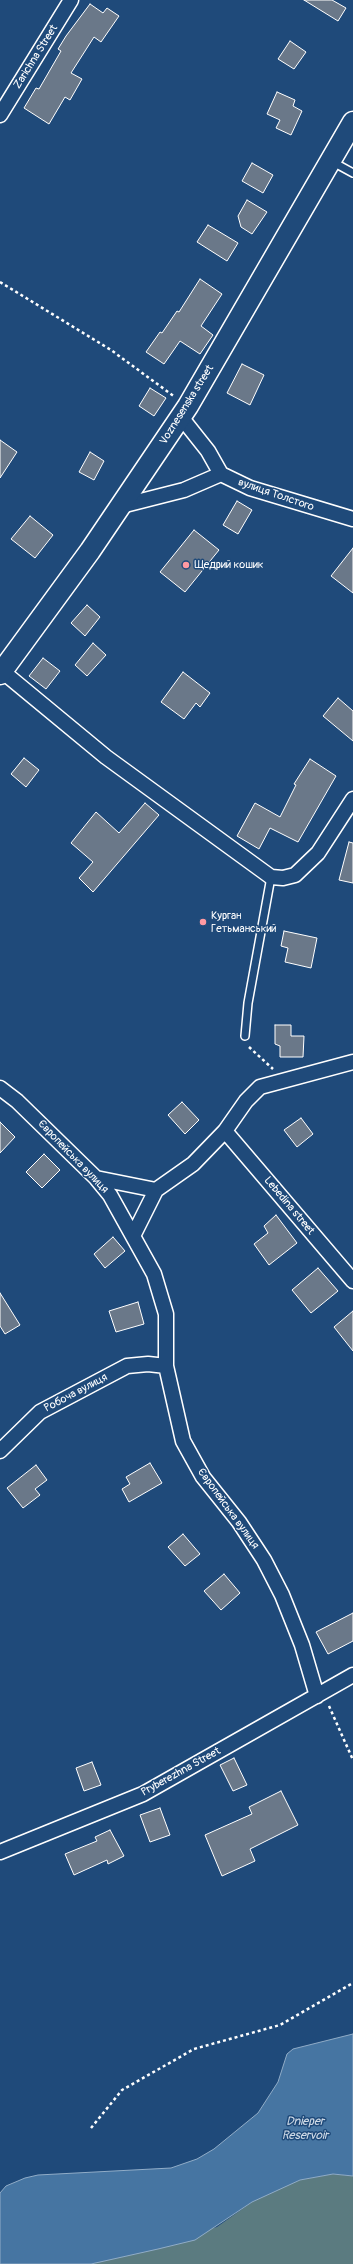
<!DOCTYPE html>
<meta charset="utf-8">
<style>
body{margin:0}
canvas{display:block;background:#1f4a7a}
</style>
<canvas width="353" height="2264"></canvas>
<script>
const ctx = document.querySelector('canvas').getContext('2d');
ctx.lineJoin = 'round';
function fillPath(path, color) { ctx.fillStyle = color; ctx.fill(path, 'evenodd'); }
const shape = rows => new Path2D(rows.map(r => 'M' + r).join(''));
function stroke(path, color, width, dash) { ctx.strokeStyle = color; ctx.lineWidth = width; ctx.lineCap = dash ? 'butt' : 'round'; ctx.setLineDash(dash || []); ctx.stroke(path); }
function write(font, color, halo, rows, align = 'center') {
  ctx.font = font + ' Pangolin,sans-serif'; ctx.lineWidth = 3; ctx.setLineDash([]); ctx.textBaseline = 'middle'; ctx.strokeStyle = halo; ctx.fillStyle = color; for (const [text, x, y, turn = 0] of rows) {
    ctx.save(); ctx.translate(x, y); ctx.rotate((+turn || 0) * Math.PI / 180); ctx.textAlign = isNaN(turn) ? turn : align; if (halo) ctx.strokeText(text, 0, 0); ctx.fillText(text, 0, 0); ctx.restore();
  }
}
fillPath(shape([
 [333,2174,353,2176,353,2264,91,2264,217,2227,252,2202,282,2187,300,2180]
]), '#5b7b80');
const water = shape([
 [353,2034,353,2176,333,2174,300,2180,252,2202,195,2240,158,2249,91,2264,0,2264,0,2193,6,2186,25,2178,38,2175,171,2168,197,2159,214,2149,258,2113,278,2082,287,2054,293,2049,353,2034]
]);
fillPath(water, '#4675a2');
stroke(water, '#90acc7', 1);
const building = shape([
 [304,0,332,0,346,8,338,21,304,0],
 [90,4,103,13,107,8,119,16,101,42,94,37,71,73,82,79,70,100,65,97,49,124,24,108,36,88,39,89,61,51,58,49,66,36,90,4],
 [290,41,306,52,294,69,278,59,290,41],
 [277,92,295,100,293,106,302,111,291,135,276,128,280,120,267,114,277,92],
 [252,163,273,175,263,193,242,181,252,163],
 [247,200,267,212,252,234,241,227,238,216,247,200],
 [208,225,238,243,227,261,197,242,208,225],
 [200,279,222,294,201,326,213,335,200,354,180,341,164,364,146,352,160,332,162,333,177,311,179,312,200,279],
 [242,364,264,375,250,405,227,393,242,364],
 [150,388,166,398,154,416,139,406,150,388],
 [0,440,17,452,0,478,0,440],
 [90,452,104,461,94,480,79,472,90,452],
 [237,501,252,510,238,534,223,525,237,501],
 [30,516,53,535,35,558,11,539,30,516],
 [194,530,219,550,185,592,160,572,194,530],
 [353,548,353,593,331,576,353,548],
 [87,605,100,617,85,636,71,623,87,605],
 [93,643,106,655,87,676,75,665,93,643],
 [43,658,60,671,46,689,29,676,43,658],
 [183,672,210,693,200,707,196,703,184,719,161,702,183,672],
 [338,698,353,711,353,741,323,716,338,698],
 [24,758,39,770,26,787,11,774,24,758],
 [310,759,336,776,298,842,270,828,259,849,237,836,255,803,280,817,296,785,294,784,310,759],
 [145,803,159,815,93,892,79,878,93,862,71,843,96,812,119,833,145,803],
 [349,842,353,843,353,883,339,880,349,842],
 [284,931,317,938,311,968,285,962,288,948,281,946,284,931],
 [275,1025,291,1025,291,1036,304,1036,303,1057,280,1057,280,1046,275,1044,275,1025],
 [182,1102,199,1120,185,1134,168,1115,182,1102],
 [301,1118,313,1134,297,1147,284,1130,301,1118],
 [0,1122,15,1137,0,1153,0,1122],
 [44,1154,60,1170,42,1188,26,1172,44,1154],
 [276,1215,297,1243,269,1265,254,1244,268,1233,264,1226,276,1215],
 [113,1237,125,1251,105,1268,94,1254,113,1237],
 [318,1268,338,1291,311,1313,292,1290,318,1268],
 [0,1293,20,1325,5,1334,0,1326,0,1293],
 [138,1302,144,1324,116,1332,109,1311,138,1302],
 [353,1311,353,1351,334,1327,353,1311],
 [150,1463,162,1483,129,1502,122,1489,130,1484,126,1477,150,1463],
 [36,1465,47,1480,35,1489,40,1495,23,1508,7,1488,36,1465],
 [183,1534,200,1554,185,1566,168,1547,183,1534],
 [224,1574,240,1593,221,1610,204,1591,224,1574],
 [353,1613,353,1641,328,1654,316,1632,353,1613],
 [234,1758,247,1785,233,1791,220,1765,234,1758],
 [92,1762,101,1785,84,1791,76,1768,92,1762],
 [281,1791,298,1825,250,1849,255,1861,222,1876,205,1835,252,1814,249,1807,281,1791],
 [160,1808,170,1835,150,1842,140,1815,160,1808],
 [110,1830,124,1856,108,1864,107,1860,74,1875,65,1854,97,1841,95,1837,110,1830]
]);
fillPath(building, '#6a7889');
stroke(building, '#fff', 1);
const lane = shape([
 [331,161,353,173],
 [245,1036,248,1003,271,877]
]);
const street = shape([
 [0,115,71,0],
 [181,417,208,451,221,474,250,488,353,519],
 [121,506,184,490,221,474],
 [2,671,106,757,271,877,283,878,295,875,318,853,353,799],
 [0,1088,17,1101,96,1178,110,1195,154,1274,166,1314,166,1366,183,1441,203,1477,239,1522,264,1560,282,1595,302,1645,317,1696],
 [225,1131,353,1281],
 [96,1178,156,1190],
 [133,1236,156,1190,193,1164,225,1131,246,1101,260,1087,353,1062],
 [0,1451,40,1412,127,1366,148,1364,166,1366],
 [0,1852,143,1794,353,1675]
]);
const secondary = shape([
 [0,674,90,551,188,406,353,122]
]);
stroke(lane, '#fff', 10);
stroke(street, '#fff', 17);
stroke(secondary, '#fff', 23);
stroke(shape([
 [0,282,111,350,175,397],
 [249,1047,273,1069],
 [329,1706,353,1760],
 [91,2128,122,2090,194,2049,280,2025,353,1983]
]), '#fff', 2.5, [3, 3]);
stroke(lane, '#1f4a7a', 7);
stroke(street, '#1f4a7a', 14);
stroke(secondary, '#1f4a7a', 20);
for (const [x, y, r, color] of [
 [186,565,4,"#ff9aa2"],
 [203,922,4,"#ff9aa2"]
]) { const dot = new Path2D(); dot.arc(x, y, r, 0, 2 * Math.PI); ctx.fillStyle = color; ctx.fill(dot); stroke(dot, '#1f4a7a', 1.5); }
write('11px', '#fff', '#1f4a7a', [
 ["Zarichna Street",36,57,-58],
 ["Voznesenska street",187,405,-58],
 ["вулиця Толстого",276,495,19],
 ["Європейська вулиця",73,1157,46],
 ["Lebedina street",289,1206,50],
 ["Робоча вулиця",76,1393,-28],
 ["Європейська вулиця",228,1509,54],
 ["Pryberezhna Street",181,1772,-29]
]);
write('11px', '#fff', '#1f4a7a', [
 ["Щедрий кошик",194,565],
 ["Курган",211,916],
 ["Гетьманський",211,929]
], 'left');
write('italic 12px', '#d1dce8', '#1f4a7a', [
 ["Dnieper",305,2122],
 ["Reservoir",305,2136]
]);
</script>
